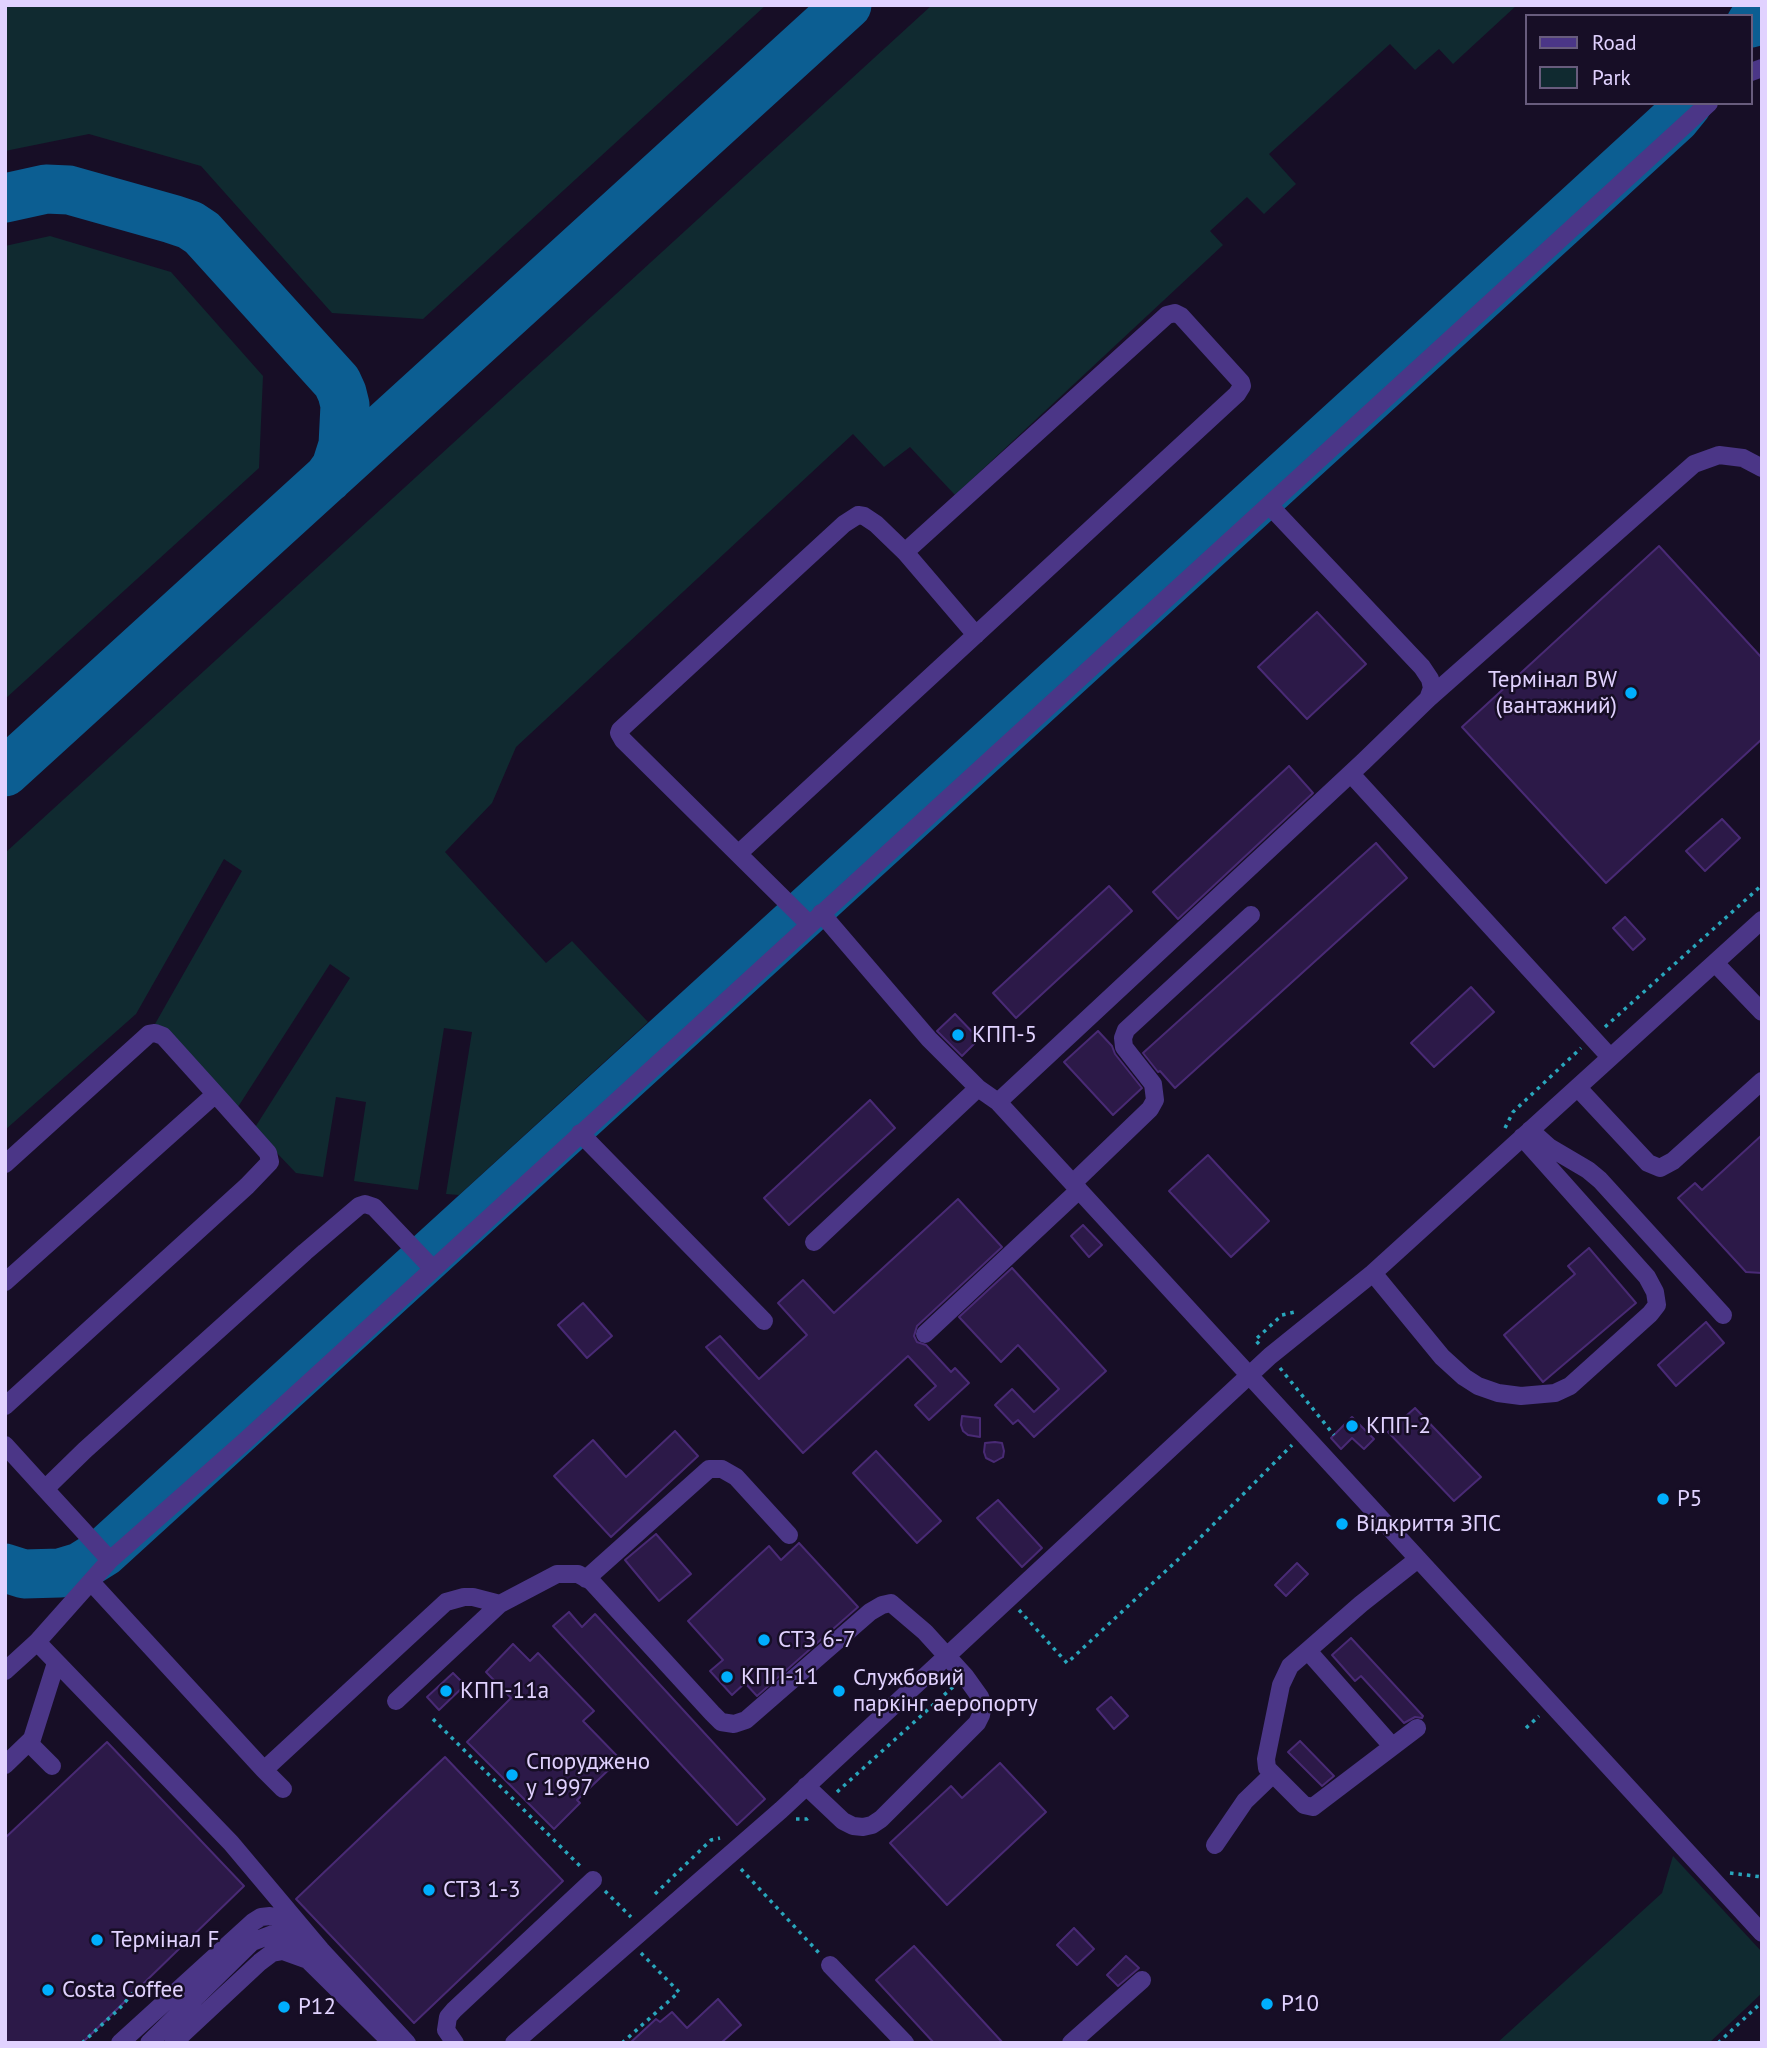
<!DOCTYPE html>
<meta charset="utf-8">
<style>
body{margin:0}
#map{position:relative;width:1767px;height:2048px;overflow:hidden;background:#170e26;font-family:"PT Sans",sans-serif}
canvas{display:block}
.frame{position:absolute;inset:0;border:7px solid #e1d2ff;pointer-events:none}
.legend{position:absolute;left:1525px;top:14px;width:228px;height:91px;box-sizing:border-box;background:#170e26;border:2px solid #685c7d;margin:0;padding:9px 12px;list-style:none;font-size:21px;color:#e1d2ff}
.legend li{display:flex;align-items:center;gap:14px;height:35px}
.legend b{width:35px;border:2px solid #685c7d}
</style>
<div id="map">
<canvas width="1767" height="2048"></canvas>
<div class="frame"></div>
<ul class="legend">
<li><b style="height:9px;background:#4b3687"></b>Road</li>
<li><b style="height:19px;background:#102a30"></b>Park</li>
</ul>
</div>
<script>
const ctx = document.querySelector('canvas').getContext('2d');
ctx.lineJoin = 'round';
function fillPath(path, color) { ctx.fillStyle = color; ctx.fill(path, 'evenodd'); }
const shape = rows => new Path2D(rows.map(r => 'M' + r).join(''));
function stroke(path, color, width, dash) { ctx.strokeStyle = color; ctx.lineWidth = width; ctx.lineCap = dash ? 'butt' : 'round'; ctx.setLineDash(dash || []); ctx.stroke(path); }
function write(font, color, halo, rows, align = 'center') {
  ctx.font = font + ' "PT Sans",sans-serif'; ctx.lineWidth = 5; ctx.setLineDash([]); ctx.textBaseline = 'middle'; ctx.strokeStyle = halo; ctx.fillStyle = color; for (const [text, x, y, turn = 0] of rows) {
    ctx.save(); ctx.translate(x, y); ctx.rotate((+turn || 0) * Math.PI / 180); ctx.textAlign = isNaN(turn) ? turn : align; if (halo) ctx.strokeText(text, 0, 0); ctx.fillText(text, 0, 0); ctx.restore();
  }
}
fillPath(shape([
 [5,5,766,5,423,319,332,313,201,166,89,134,5,151],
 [932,5,1517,5,1453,64,1439,49,1415,70,1390,44,1269,154,1296,184,1264,214,1247,197,1210,231,1223,245,955,495,910,447,884,467,853,434,516,747,492,803,445,852,546,963,572,941,648,1022,459,1195,446,1194,472,1032,444,1028,418,1190,354,1181,366,1102,336,1097,323,1177,296,1173,254,1129,350,978,330,964,236,1110,155,1024,242,871,224,859,136,1014,5,1130,5,853],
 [50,236,171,272,263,376,259,468,5,699,5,246],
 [1673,1856,1762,1952,1762,1993,1709,2043,1497,2043,1662,1893]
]), '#102a30');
stroke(shape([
 [1751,23,1762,8],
 [5,198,46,189,69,190,172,219,190,225,202,233,337,382,342,393,345,405,343,445,336,467,328,478],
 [5,772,847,5],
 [5,1568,24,1574,60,1573,80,1567,104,1552,1579,207,1675,119,1688,103]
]), '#0c5e92', 49);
const building = shape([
 [1659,546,1762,658,1762,739,1606,883,1462,727,1659,546],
 [1317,612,1366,664,1307,719,1258,667,1317,612],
 [1289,766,1313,793,1178,919,1153,892,1289,766],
 [1722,819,1740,838,1705,871,1686,851,1722,819],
 [1376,843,1407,878,1175,1088,1160,1071,1158,1072,1143,1053,1376,843],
 [1109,886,1132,911,1016,1018,993,993,1109,886],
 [1625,917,1645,939,1633,950,1613,928,1625,917],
 [1471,987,1494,1012,1434,1067,1411,1043,1471,987],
 [955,1014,979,1039,962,1056,937,1031,955,1014],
 [1098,1031,1112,1046,1115,1054,1142,1088,1113,1115,1064,1062,1098,1031],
 [870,1100,895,1128,789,1225,764,1198,870,1100],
 [1762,1135,1762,1273,1746,1272,1678,1198,1695,1183,1702,1190,1762,1135],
 [1208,1155,1269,1221,1231,1257,1169,1191,1208,1155],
 [958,1199,1002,1247,917,1326,914,1336,917,1342,926,1345,951,1372,955,1368,969,1383,929,1420,915,1405,936,1386,908,1356,803,1453,706,1347,720,1336,759,1379,807,1335,778,1303,803,1280,834,1313,958,1199],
 [1083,1225,1102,1245,1089,1257,1071,1236,1083,1225],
 [1589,1248,1636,1303,1543,1382,1504,1335,1575,1274,1568,1266,1589,1248],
 [1012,1268,1106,1371,1034,1437,1018,1420,1013,1424,995,1405,1012,1389,1034,1412,1059,1389,1018,1345,1001,1362,959,1317,1012,1268],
 [583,1303,612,1336,587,1358,558,1325,583,1303],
 [1706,1322,1724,1343,1676,1386,1658,1365,1706,1322],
 [1415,1408,1481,1477,1454,1501,1388,1432,1415,1408],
 [962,1416,980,1418,980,1437,968,1435,963,1431,961,1425,962,1416],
 [1352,1417,1374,1439,1364,1449,1352,1438,1341,1449,1331,1438,1352,1417],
 [675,1431,698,1456,611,1537,554,1476,593,1440,626,1477,675,1431],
 [995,1442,1002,1443,1004,1451,1003,1457,994,1462,986,1458,984,1452,985,1443,995,1442],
 [876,1451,941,1521,917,1543,853,1473,876,1451],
 [998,1500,1042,1548,1022,1567,977,1518,998,1500],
 [656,1534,691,1574,659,1601,625,1560,656,1534],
 [799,1543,858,1607,757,1696,745,1683,732,1695,710,1671,723,1660,688,1621,769,1546,781,1560,799,1543],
 [1297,1563,1308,1574,1286,1596,1275,1585,1297,1563],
 [569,1612,582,1627,595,1614,765,1799,737,1825,553,1626,569,1612],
 [1351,1638,1423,1716,1422,1718,1415,1717,1404,1723,1361,1676,1355,1681,1332,1655,1351,1638],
 [513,1644,530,1661,538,1653,594,1711,583,1721,620,1759,577,1800,580,1803,554,1829,467,1742,511,1698,486,1672,513,1644],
 [453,1673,465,1685,439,1710,427,1697,453,1673],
 [1111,1697,1128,1716,1114,1729,1097,1709,1111,1697],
 [1300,1741,1334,1776,1322,1786,1288,1752,1300,1741],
 [107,1742,244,1886,82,2043,5,2043,5,1838,107,1742],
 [445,1757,563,1881,414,2023,296,1899,445,1757],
 [1000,1763,1046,1812,947,1905,890,1843,951,1786,962,1798,1000,1763],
 [1074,1928,1094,1949,1077,1965,1057,1945,1074,1928],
 [914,1946,1003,2043,934,2043,876,1980,914,1946],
 [1126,1956,1139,1968,1118,1986,1107,1975,1126,1956],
 [718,1999,741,2025,721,2043,630,2043,656,2019,660,2022,672,2012,687,2028,718,1999]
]);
fillPath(building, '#2c1948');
stroke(building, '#492a75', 2);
stroke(shape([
 [1605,1027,1762,885],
 [1505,1128,1513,1112,1581,1048],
 [1259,1344,1255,1340,1282,1315,1295,1312],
 [1280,1368,1334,1435],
 [1019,1610,1067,1663,1184,1554,1292,1445],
 [433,1719,582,1868],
 [1526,1728,1539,1716],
 [837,1792,954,1686],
 [796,1819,807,1819,811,1816],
 [741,1869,819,1953],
 [1730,1873,1762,1877],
 [605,1891,631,1917],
 [655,1894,711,1840,720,1838],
 [82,2043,119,2009,133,1993],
 [622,2043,679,1992,641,1953],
 [1718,2043,1762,2002]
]), '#29a6bc', 3.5, [3.5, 5]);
stroke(shape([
 [1751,72,1762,68],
 [1269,505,1709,103],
 [1428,699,1694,464,1719,455,1743,458,1762,468],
 [1351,774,1610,1057],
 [738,854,1237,394,1242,386,1241,382,1181,316,1175,313,1167,315,905,552],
 [821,913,929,1039,978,1088,998,1102,1762,1933],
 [809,924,623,740,619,733,620,730,844,524,858,515,864,516,876,524,905,552,976,635],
 [1715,963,1762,1012],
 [1578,1088,1648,1163,1660,1168,1673,1161,1762,1081],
 [1530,1130,1549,1147,1588,1170,1600,1180,1723,1315],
 [580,1133,764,1321],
 [5,1164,149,1034,155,1033,163,1036,219,1098],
 [1073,1183,1150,1109,1155,1100,1153,1084,1124,1047,1123,1038,1126,1030,1251,915],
 [814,1242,978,1088],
 [1373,1273,1442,1357,1464,1377,1478,1386,1498,1393,1521,1396,1555,1393,1570,1386,1650,1314,1657,1305,1655,1292,1647,1277,1522,1137],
 [5,1282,211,1098,219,1098,268,1153,270,1162,247,1186,5,1406],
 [925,1334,1079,1190],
 [5,1445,45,1489],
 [110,1560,245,1441,1269,505,1422,667,1430,679,1432,688,1428,699,1363,762,998,1102],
 [586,1579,709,1469,722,1469,736,1477,789,1535],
 [91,1582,264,1770,446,1602,464,1597,473,1597,500,1604],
 [37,1642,231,1843,321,1950,407,2043],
 [1308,1651,1392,1746],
 [5,1671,37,1642,110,1560,45,1489,85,1450,305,1252,359,1206,365,1204,374,1207,433,1269],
 [396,1701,500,1604,557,1574,578,1574,591,1581,712,1713,721,1722,734,1724,746,1720,870,1612,882,1605,891,1603,925,1632,965,1676,980,1697,983,1705,981,1715,977,1723,881,1819,872,1825,863,1827,853,1826,843,1821,806,1786],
 [1417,1728,1313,1807,1304,1805,1267,1768,1266,1759,1281,1685,1290,1666,1361,1604,1418,1559],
 [29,1743,52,1766],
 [5,1765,32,1739,56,1663],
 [264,1770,283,1789],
 [1215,1845,1245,1801,1272,1775],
 [830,1965,905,2043],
 [120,2043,253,1922,261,1917,270,1916,281,1918,298,1929],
 [149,2043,252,1942,273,1934,311,1946],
 [173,2043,260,1962,272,1953,283,1951,308,1960,392,2043],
 [455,2043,446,2030,448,2017,454,2010,593,1880],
 [514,2043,781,1810,1270,1356,1373,1273,1762,920],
 [1071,2043,1142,1980]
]), '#4b3687', 18);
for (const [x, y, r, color] of [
 [1631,693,7,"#00aefd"],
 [958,1035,7,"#00aefd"],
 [1352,1426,7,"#00aefd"],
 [1663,1499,7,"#00aefd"],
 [1342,1524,7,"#00aefd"],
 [764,1640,7,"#00aefd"],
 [727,1677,7,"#00aefd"],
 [446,1691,7,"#00aefd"],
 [839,1691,7,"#00aefd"],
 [512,1775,7,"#00aefd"],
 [429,1890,7,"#00aefd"],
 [97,1940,7,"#00aefd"],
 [48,1990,7,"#00aefd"],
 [1267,2004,7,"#00aefd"],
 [284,2007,7,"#00aefd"]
]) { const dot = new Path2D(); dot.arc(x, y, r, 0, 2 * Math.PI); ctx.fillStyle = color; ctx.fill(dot); stroke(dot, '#170e26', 2.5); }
write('23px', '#e1d2ff', '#170e26', [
 ["Термінал BW",1617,680,"right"],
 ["(вантажний)",1617,706,"right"],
 ["КПП-5",972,1035],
 ["КПП-2",1366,1426],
 ["P5",1677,1499],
 ["Відкриття ЗПС",1356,1524],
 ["СТЗ 6-7",778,1640],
 ["КПП-11",741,1677],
 ["Службовий",853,1678],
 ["паркінг аеропорту",853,1704],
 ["КПП-11а",460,1691],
 ["Споруджено",526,1762],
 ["у 1997",526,1788],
 ["СТЗ 1-3",443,1890],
 ["Термінал F",111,1940],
 ["Costa Coffee",62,1990],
 ["P10",1281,2004],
 ["P12",298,2007]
], 'left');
</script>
